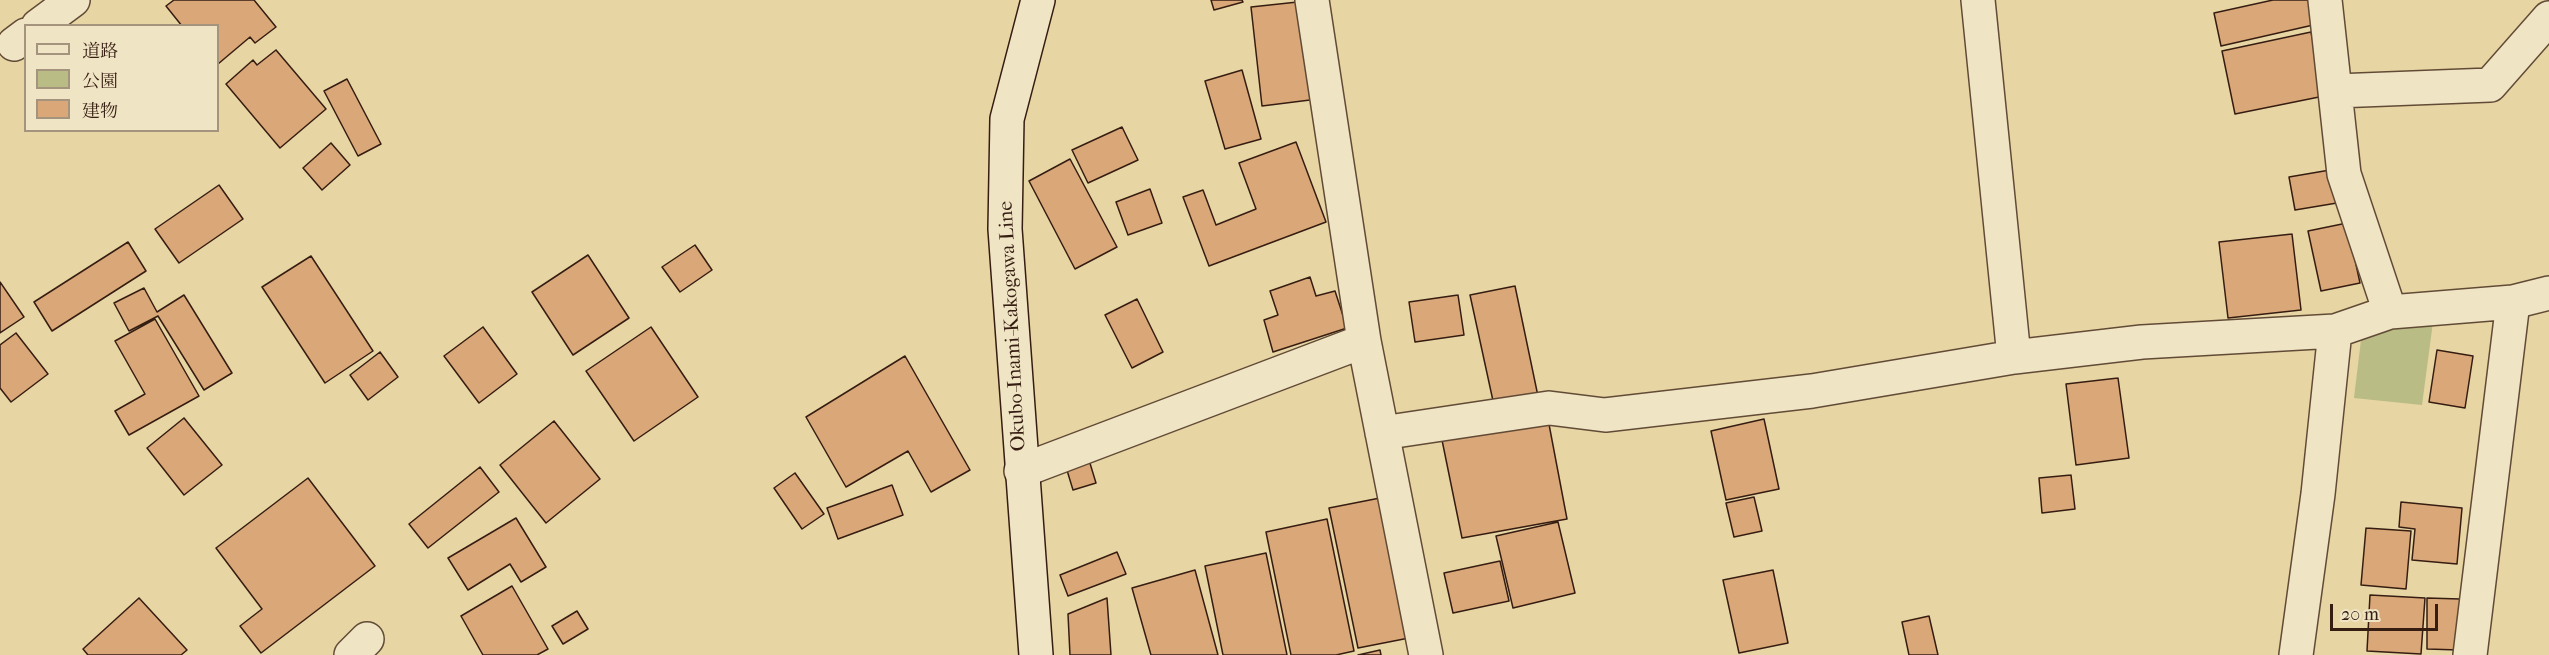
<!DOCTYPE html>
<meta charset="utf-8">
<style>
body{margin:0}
#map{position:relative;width:2549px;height:655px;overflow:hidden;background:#e7d5a4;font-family:"IM FELL French Canon","Noto Serif JP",serif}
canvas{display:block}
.legend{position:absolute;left:24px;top:24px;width:195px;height:108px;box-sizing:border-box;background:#efe4c4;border:2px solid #a5947d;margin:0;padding:8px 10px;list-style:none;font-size:18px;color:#361d12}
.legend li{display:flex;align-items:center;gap:12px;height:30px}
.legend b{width:30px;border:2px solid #a5947d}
.scale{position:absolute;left:2330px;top:604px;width:108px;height:27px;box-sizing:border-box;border:3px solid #361d12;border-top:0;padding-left:8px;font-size:18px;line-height:21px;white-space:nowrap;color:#361d12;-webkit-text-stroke:4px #efe4c4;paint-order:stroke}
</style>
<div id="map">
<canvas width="2549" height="655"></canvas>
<ul class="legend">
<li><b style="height:8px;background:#efe4c4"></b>道路</li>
<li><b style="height:16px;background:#b9bc84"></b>公園</li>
<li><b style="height:16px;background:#daa878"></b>建物</li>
</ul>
<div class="scale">20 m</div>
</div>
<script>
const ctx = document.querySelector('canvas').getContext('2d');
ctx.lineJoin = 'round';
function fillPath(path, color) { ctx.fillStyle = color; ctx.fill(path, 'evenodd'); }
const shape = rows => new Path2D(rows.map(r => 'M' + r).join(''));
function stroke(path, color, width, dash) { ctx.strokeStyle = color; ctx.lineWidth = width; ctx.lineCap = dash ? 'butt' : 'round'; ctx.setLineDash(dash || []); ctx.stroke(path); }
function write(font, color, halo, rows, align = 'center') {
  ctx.font = font + ' "IM FELL French Canon",serif'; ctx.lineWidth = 4.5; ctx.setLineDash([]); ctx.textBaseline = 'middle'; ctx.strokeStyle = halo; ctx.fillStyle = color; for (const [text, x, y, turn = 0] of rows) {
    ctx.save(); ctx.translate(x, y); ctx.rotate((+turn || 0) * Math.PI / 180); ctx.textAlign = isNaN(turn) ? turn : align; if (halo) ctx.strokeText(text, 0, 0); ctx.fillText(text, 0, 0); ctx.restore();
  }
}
fillPath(shape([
 [2433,322,2422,405,2354,398,2361,340,2371,328]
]), '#b9bc84');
const building = shape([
 [174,0,254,0,276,27,255,43,250,37,218,64,218,26,182,26,166,6,174,0],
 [1211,0,1242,0,1243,2,1214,10,1211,0],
 [2273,0,2317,0,2322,23,2221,46,2214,13,2273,0],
 [1307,1,1318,99,1262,106,1251,7,1307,1],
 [2311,32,2324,96,2235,114,2222,51,2311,32],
 [276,50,326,109,280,148,226,84,253,60,257,65,276,50],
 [1242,70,1261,139,1225,149,1205,81,1242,70],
 [347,79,381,144,358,156,324,91,347,79],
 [1122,127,1138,160,1088,183,1072,150,1122,127],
 [1296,142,1326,222,1209,266,1183,197,1203,190,1216,225,1256,209,1239,163,1296,142],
 [331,143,350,165,322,190,303,168,331,143],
 [1070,159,1117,247,1075,269,1029,181,1070,159],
 [2330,170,2337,203,2295,210,2289,177,2330,170],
 [219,185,243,219,179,263,155,229,219,185],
 [1150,189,1162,223,1128,235,1116,202,1150,189],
 [2347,223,2360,283,2321,291,2308,231,2347,223],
 [2292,234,2301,310,2228,318,2219,242,2292,234],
 [128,242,146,271,52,331,34,302,128,242],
 [695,245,712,270,680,292,662,267,695,245],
 [588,255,629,318,573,355,532,292,588,255],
 [311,256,373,351,325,383,262,287,311,256],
 [1310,277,1316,296,1335,291,1347,328,1273,352,1264,320,1278,315,1270,291,1310,277],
 [0,282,24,317,0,333,0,282],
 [1515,286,1539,401,1495,410,1470,295,1515,286],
 [144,288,157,312,184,295,232,373,204,390,158,316,129,331,114,303,144,288],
 [1458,295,1464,335,1415,342,1409,302,1458,295],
 [1137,299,1163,352,1132,368,1105,315,1137,299],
 [155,319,199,396,129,435,115,411,145,394,115,341,155,319],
 [483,327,517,374,479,403,444,356,483,327],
 [651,327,698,397,634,441,586,371,651,327],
 [16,333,48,374,11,402,0,388,0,345,16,333],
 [2437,350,2473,356,2465,408,2429,402,2437,350],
 [380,352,398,377,368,400,350,375,380,352],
 [905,356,970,470,931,492,908,451,846,487,806,417,905,356],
 [2118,378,2129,458,2076,465,2066,384,2118,378],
 [184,418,222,465,184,495,147,448,184,418],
 [1548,419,1567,519,1462,538,1442,440,1548,419],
 [1764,419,1779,489,1726,500,1711,431,1764,419],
 [554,421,600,479,546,523,500,465,554,421],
 [1089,460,1096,483,1073,490,1066,467,1089,460],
 [480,467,499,492,428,548,409,524,480,467],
 [795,473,824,514,802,529,774,488,795,473],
 [2071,475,2075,509,2042,513,2039,478,2071,475],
 [308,478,375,566,261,653,240,626,262,609,216,548,308,478],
 [892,485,903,515,838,539,827,508,892,485],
 [1754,497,1762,531,1734,537,1726,503,1754,497],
 [1380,498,1409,638,1358,648,1329,508,1380,498],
 [2401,502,2462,508,2457,564,2412,560,2415,529,2399,527,2401,502],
 [516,518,546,567,521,582,510,564,468,590,448,558,516,518],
 [1327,519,1354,651,1336,655,1291,655,1266,532,1327,519],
 [1558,522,1575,593,1513,608,1496,536,1558,522],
 [2366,528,2411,531,2406,589,2361,585,2366,528],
 [1117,552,1126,574,1068,596,1060,575,1117,552],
 [1266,553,1287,655,1223,655,1205,566,1266,553],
 [1500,561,1509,601,1453,613,1444,573,1500,561],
 [1195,570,1218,655,1151,655,1132,588,1195,570],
 [1773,570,1788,643,1739,653,1723,580,1773,570],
 [512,586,548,649,537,655,483,655,461,616,512,586],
 [2370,595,2425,598,2421,654,2367,651,2370,595],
 [139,598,187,650,181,655,88,655,83,649,139,598],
 [1107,598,1111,655,1070,655,1068,614,1107,598],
 [2427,598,2460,599,2459,650,2427,649,2427,598],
 [577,611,588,629,563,644,552,626,577,611],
 [1929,616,1938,655,1909,655,1902,622,1929,616],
 [1380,650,1381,655,1358,655,1380,650]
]);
fillPath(building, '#daa878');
stroke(building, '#361d12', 1.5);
const street = shape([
 [1312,0,1364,341,1426,655],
 [1978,0,2014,357],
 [2325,0,2344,174,2390,312],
 [38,26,73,0],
 [14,44,26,35],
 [2336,91,2490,85,2549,18],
 [1382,433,1549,408,1605,415,1812,391,2014,357,2142,342,2335,331,2390,312,2513,302,2549,293],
 [1021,471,1364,341],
 [351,655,367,639],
 [2296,655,2318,494,2335,331],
 [2470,655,2513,302]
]);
const secondary = shape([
 [1036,655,1005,229,1007,119,1038,0]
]);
stroke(street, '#624b36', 36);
stroke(secondary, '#361d12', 36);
stroke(street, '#efe4c4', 33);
stroke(secondary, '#efe4c4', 33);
write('20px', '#361d12', '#efe4c4', [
 ["Okubo-Inami-Kakogawa Line",1013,326,-93]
]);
</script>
